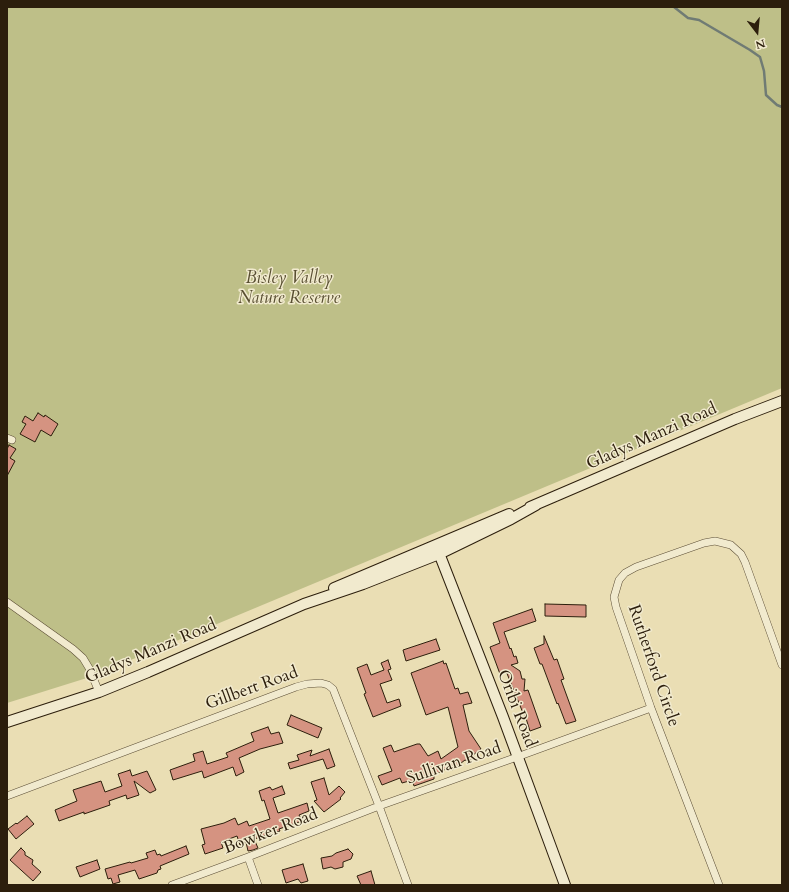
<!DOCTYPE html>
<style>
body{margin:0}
#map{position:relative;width:789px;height:892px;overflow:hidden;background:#eadeb4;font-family:Cardo,serif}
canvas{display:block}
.frame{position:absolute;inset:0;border:8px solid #2c1e0c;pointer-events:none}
.north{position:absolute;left:737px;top:12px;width:40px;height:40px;-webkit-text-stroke:3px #f1eace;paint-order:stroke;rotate:164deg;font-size:11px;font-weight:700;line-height:16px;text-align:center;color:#2c1e0c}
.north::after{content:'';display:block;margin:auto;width:14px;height:18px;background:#2c1e0c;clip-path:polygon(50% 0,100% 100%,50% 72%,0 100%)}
</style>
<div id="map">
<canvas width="789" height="892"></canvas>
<div class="frame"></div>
<div class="north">N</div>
</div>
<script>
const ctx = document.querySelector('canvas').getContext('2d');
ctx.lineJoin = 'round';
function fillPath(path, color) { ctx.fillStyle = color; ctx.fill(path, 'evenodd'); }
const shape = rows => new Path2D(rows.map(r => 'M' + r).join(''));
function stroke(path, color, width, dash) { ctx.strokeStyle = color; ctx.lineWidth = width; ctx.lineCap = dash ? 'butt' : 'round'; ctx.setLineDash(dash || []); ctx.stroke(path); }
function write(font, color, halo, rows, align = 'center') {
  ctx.font = font + ' Cardo,serif'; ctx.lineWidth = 3; ctx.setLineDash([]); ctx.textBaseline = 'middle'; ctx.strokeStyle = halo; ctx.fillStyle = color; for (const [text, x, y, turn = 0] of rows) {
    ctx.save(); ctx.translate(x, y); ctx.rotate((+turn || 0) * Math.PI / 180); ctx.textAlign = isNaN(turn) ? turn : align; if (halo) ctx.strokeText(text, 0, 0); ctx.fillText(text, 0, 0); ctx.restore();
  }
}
fillPath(shape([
 [7,7,782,7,782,388,90,677,7,703]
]), '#bebf88');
stroke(shape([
 [674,7,688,18,699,20,750,50,760,57,764,71,766,95,777,105,782,107]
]), '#707b74', 2.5);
const building = shape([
 [38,413,44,417,45,415,58,424,51,436,41,430,35,442,20,434,26,424,22,422,25,416,33,421,38,413],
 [9,445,16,449,10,458,15,461,7,476,7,449,9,445],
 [545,604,586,605,586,617,545,616,545,604],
 [532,609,536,621,504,632,510,649,511,648,514,657,516,656,518,663,511,665,520,671,522,679,525,679,524,691,528,690,541,727,530,731,524,712,523,713,506,671,500,674,490,647,500,643,493,623,532,609],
 [544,636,554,660,557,659,564,679,561,680,576,721,566,724,558,703,557,704,542,664,540,664,534,648,544,644,544,636],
 [436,639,440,650,406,661,403,650,436,639],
 [388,660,391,669,388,670,392,680,380,684,387,703,399,699,401,706,373,717,364,694,366,693,357,668,367,664,371,675,384,670,381,663,388,660],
 [443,661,444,664,446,663,455,689,458,688,460,694,468,692,472,703,463,705,469,731,481,749,473,755,474,757,468,761,465,760,452,770,450,767,434,775,434,779,414,786,413,782,409,784,409,781,402,783,400,778,382,785,378,776,392,771,383,748,391,745,394,752,417,744,420,744,428,756,438,751,441,759,458,747,448,707,426,715,411,673,443,661],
 [291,715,322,728,318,738,287,725,291,715],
 [268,727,271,734,279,732,283,743,260,749,239,758,244,772,236,776,233,767,204,778,202,771,173,780,170,770,195,761,193,754,203,751,207,764,228,757,226,753,254,741,251,733,268,727],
 [329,749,335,766,327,769,323,759,290,769,288,763,299,760,297,755,312,750,310,756,329,749],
 [130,770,132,776,147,771,156,790,150,793,134,781,139,795,127,799,126,795,109,801,110,805,84,814,84,812,59,821,55,810,77,801,73,790,101,781,105,792,122,786,118,774,130,770],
 [324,778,329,795,339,786,345,792,340,798,341,799,324,812,314,801,317,800,311,782,324,778],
 [282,786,285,794,273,798,278,813,307,803,309,811,299,815,302,821,279,829,280,831,254,839,258,848,253,850,248,851,246,842,240,845,237,836,221,842,223,848,205,854,202,845,205,844,201,829,224,823,235,818,238,825,247,821,249,826,270,819,264,800,262,801,259,791,270,787,272,790,282,786],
 [27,816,34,824,16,839,8,829,16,823,17,824,27,816],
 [186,846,189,854,160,866,161,869,158,870,157,873,139,879,135,870,118,875,120,882,113,884,111,878,108,879,105,869,130,862,131,863,148,858,146,853,155,850,157,855,160,854,161,856,186,846],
 [21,848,25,852,25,855,33,860,32,864,41,872,33,881,10,860,21,848],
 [348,849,353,854,351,859,343,862,343,867,335,869,331,867,323,869,321,858,332,856,336,853,348,849],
 [97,860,100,869,80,877,76,867,97,860],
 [303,864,308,881,301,883,298,879,286,883,282,870,303,864],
 [371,871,375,885,361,885,357,876,371,871]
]);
fillPath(building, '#d59381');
stroke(building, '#2c1e0c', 1);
const street = shape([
 [7,438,12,440],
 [7,602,73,649,83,658,89,668,99,692],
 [7,796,296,687,307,684,321,683,328,685,333,689,379,806,408,885],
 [248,857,258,885],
 [172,885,248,857,379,806,517,757,651,708],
 [719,885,651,708,616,607,614,597,619,580,625,573,636,567,704,543,715,541,731,545,741,554,745,562,782,665]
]);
const secondary = shape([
 [530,507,735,419,782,401],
 [437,548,503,717,565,885],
 [334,588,509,514],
 [7,722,99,692,148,672,304,604,363,584,439,554,511,519,536,505]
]);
stroke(street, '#5c4e36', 8);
stroke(secondary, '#2c1e0c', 12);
stroke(street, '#f1eace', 7);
stroke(secondary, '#f1eace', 10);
write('italic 17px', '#584e31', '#f1eace', [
 ["Bisley Valley",289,279],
 ["Nature Reserve",289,299]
]);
write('17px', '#2c1e0c', '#f1eace', [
 ["Gladys Manzi Road",652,437,-24],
 ["Gladys Manzi Road",151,652,-23],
 ["Rutherford Circle",653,666,71],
 ["Gillbert Road",252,689,-20],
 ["Oribi Road",516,709,69],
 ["Sullivan Road",454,764,-19],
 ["Bowker Road",271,832,-21]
]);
</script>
